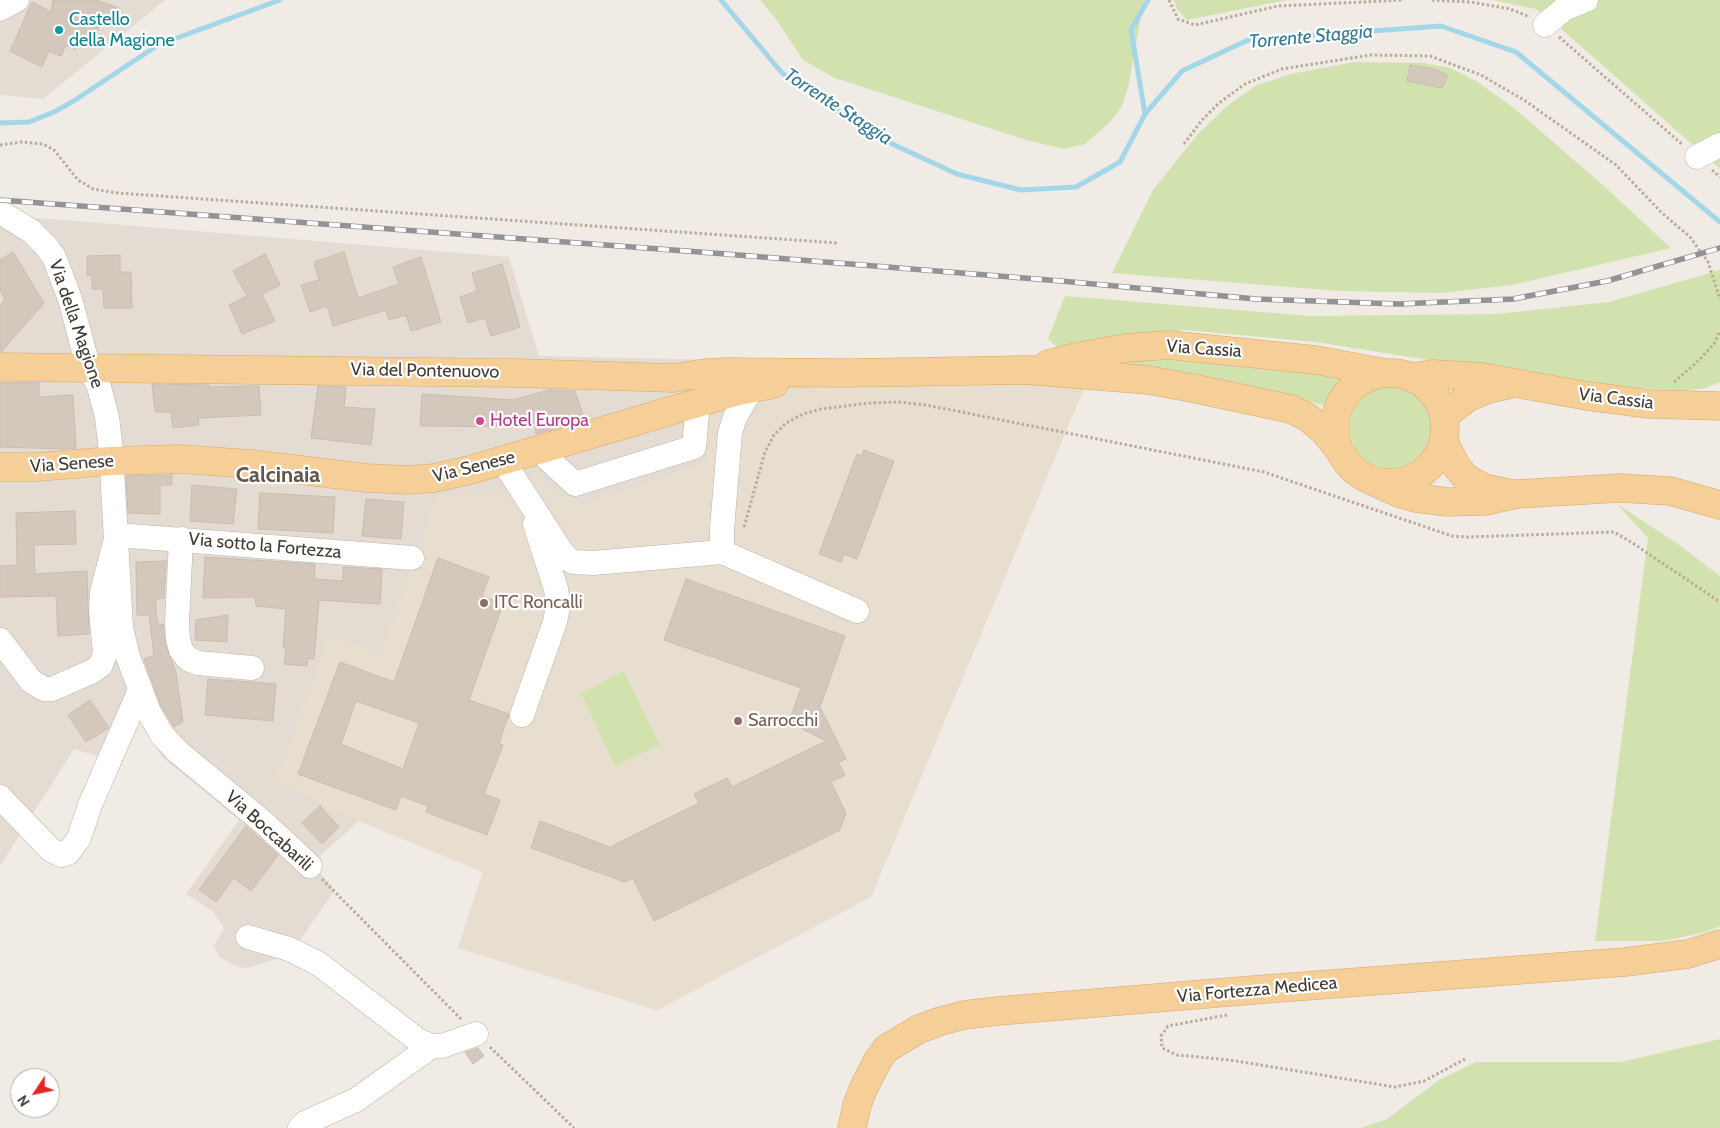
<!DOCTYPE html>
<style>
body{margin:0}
#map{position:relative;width:1720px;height:1128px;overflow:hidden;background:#f0ebe4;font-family:Cabin,sans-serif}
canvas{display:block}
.north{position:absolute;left:10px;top:1068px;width:50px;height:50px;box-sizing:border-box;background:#fff;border:1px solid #b3b1ae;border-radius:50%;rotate:236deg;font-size:14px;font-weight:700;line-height:20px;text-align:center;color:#423b34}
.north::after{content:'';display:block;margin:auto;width:18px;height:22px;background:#e72623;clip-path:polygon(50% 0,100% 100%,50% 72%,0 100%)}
</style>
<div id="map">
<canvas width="1720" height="1128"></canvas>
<div class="north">N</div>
</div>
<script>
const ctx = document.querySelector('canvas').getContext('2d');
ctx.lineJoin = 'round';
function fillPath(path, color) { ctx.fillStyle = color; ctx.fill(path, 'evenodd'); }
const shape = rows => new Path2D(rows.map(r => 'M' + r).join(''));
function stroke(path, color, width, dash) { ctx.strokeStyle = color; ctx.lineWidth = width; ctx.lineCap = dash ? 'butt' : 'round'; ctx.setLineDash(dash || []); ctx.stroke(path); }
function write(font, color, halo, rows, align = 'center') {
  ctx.font = font + ' Cabin,sans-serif'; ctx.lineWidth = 4.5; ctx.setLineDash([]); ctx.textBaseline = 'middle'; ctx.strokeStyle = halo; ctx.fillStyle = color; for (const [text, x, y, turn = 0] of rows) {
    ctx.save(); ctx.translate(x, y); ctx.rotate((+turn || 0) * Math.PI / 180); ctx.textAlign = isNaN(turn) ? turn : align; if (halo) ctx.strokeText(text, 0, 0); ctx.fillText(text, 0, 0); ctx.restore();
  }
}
fillPath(shape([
 [0,0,165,0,43,99,0,95],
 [0,217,52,219,509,257,539,356,723,360,834,365,1064,353,871,897,657,1010,458,948,483,872,359,821,312,863,335,890,290,954,249,968,238,967,219,957,214,946,224,928,213,912,186,894,239,820,161,756,141,717,122,764,74,749,0,866]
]), '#e4dcd2');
fillPath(shape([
 [862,384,1086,384,871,897,657,1010,458,948,483,872,359,821,274,781,329,636,381,653,436,495,510,493,535,473,577,506,701,464,704,462,706,456,709,414,769,391]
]), '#e8decf');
fillPath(shape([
 [760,0,1144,0,1128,88,1121,108,1110,122,1085,144,1064,149,1026,140,835,78,803,60,775,18],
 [1174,0,1287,0,1187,20,1177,9],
 [1492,0,1720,0,1720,169,1558,26,1536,9],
 [1354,62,1424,63,1450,68,1476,81,1514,108,1605,187,1671,248,1512,285,1441,293,1340,291,1112,273,1153,190,1198,134,1227,106,1255,86,1291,74],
 [1720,270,1720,382,1705,388,1682,391,1599,385,1447,363,1316,342,1185,330,1102,338,1064,353,1048,339,1065,296,1311,316,1497,314,1609,302],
 [1196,354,1347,378,1335,392,1327,405,1323,405,1207,379,1098,363],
 '1350 428a42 42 0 1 1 84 0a42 42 0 1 1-84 0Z',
 [1617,504,1675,542,1720,576,1720,926,1706,932,1664,941,1595,941,1648,538],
 [624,671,659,745,615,766,581,693],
 [1720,1039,1720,1128,1361,1128,1387,1119,1439,1080,1476,1062,1621,1062]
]), '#d2e2af');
stroke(shape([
 [721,0,782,73,875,136,957,174,1021,190,1076,187,1120,162,1145,114,1182,71,1248,40,1441,26,1516,52,1720,222],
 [1145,114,1131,30,1148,0],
 [0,123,29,122,54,112,72,102,158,45,280,0]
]), '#a4d6e9', 5);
const building = shape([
 [53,0,96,0,119,8,112,26,101,22,96,35,75,49,66,45,61,56,49,51,42,67,10,51,32,2,51,12,53,0],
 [1410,65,1434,69,1448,75,1442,88,1407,81,1410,65],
 [13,252,44,303,2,351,0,351,0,306,5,299,0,290,0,260,13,252],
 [344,252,358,298,399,284,393,267,421,257,441,322,411,331,406,315,389,320,386,310,333,326,327,306,310,312,301,285,319,280,314,262,344,252],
 [265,254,280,285,262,294,275,321,242,334,229,305,247,296,233,271,265,254],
 [120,255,120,272,131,272,132,308,104,308,103,289,92,289,92,275,87,276,87,256,120,255],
 [502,264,520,327,491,336,485,318,468,323,460,297,477,291,472,273,502,264],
 [0,383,39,383,39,397,73,395,76,448,61,449,0,447,0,383],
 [152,384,209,385,209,387,259,386,261,415,198,418,199,425,173,428,171,412,155,412,152,384],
 [318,386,346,387,344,407,375,409,371,445,311,438,318,386],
 [549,390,575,391,585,420,536,434,535,427,420,426,422,394,513,400,549,390],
 [864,450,894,461,857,559,844,554,841,562,819,554,857,454,862,456,864,450],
 [172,475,172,485,160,485,160,514,128,513,126,476,172,475],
 [192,485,237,489,233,524,190,521,192,485],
 [260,493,335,497,333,533,258,529,260,493],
 [366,499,404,502,401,539,362,536,366,499],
 [75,511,76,544,34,545,35,574,87,571,89,634,58,636,56,596,0,597,0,566,17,565,16,513,75,511],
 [205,557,315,564,314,579,343,581,343,567,382,569,380,604,319,600,314,659,308,658,307,666,284,664,286,648,283,648,286,609,256,606,255,597,203,598,205,557],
 [438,558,489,577,482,596,503,604,469,700,509,714,499,743,503,745,484,794,500,800,487,835,426,812,428,806,401,796,396,810,298,774,340,662,394,682,438,558],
 [356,701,419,723,403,769,341,744,356,701],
 [166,561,164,598,156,599,156,615,159,625,163,624,165,642,176,673,183,722,174,727,161,706,144,659,154,655,149,615,137,615,136,562,166,561],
 [686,579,845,636,820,707,846,759,838,762,845,775,831,782,846,813,840,830,654,921,633,878,625,882,531,848,540,821,610,847,699,803,694,794,727,778,732,787,826,741,789,722,801,688,664,640,686,579],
 [228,615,227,642,195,640,196,620,228,615],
 [208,679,276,684,273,721,205,715,208,679],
 [90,700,109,728,86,742,68,715,90,700],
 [320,806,339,827,322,844,302,823,320,806],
 [246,826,278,855,251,891,234,878,216,902,199,890,246,826],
 [478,1048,484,1056,473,1064,465,1052,478,1048]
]);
fillPath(building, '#d4c8bd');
stroke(building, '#cbbcae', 1);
const minor = shape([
 [0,9,17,0],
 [1545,25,1564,9,1586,0],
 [1697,157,1720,145],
 [0,212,31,231,45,245,54,257,70,299,85,355,99,387,107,417,111,451,121,628,128,657,149,712,162,735,177,751,264,823,310,866],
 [538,450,575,484,694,447,698,403],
 [503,461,561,551,568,559,573,562,593,563,722,552,722,529,730,433,735,417,752,388],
 [181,539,177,623,178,639,181,650,188,659,198,663,252,668],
 [722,552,857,611],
 [0,640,31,681,44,689,52,689,93,671,101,665,105,653,101,611,102,592,117,535,412,558],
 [522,715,555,622,558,606,556,589,535,524],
 [0,797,51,850,61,855,68,853,79,838,90,805,140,690],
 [248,937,289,949,319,964,419,1041,432,1046,442,1046,476,1034],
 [300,1128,305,1123,356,1100,432,1046]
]);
const major = shape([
 [1048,364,1076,357,1126,348,1169,345,1316,360,1385,373],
 [0,367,516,373,673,378,706,373,727,372,849,373,1025,370,1148,380,1192,388,1291,409,1307,417,1316,424,1324,431,1340,451],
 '1335 428a55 55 0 1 1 110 0a55 55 0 1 1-110 0Z',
 [1412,377,1432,374,1482,377,1587,396,1649,404,1720,406],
 [1444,416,1467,398,1488,389,1507,385],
 [1444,442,1456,466,1466,478,1484,488,1508,493],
 [0,467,37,467,111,461,180,459,250,464,367,478,408,480,434,478,470,470,738,391,774,384],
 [1372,481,1399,493,1416,498,1447,502,1485,501,1517,494,1620,488,1670,491,1720,505],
 [852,1128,857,1105,864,1087,878,1060,886,1049,919,1029,941,1021,964,1015,998,1011,1266,989,1625,962,1688,954,1720,944]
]);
stroke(minor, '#beb4aa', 25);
stroke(major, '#d8a869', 29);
stroke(shape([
 [1169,0,1178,19,1195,25,1278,6,1404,0],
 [1432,0,1471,2,1510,9,1530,17],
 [1559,37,1683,145],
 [1184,144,1202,120,1219,103,1245,84,1282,69,1370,55,1430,56,1481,75,1524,100,1616,165,1661,212,1690,237,1708,262,1720,299],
 [0,145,22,142,43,144,54,150,78,180,93,189,117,193,838,243],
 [1712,170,1720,177],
 [1674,382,1696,363,1714,344,1720,331],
 [744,527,765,452,774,435,786,423,803,414,821,409,870,403,898,402,926,405,1264,472,1452,536,1468,537,1614,532,1631,542,1720,602],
 [322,879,462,1020],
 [1227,1015,1168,1026,1161,1036,1162,1048,1177,1055,1230,1060,1395,1087,1424,1081,1465,1059],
 [490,1047,574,1128]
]), '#bbab9a', 3, [2.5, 2.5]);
stroke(minor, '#fff', 24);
stroke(major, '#f5ce98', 28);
const rail = shape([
 [0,200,713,253,1061,281,1256,299,1399,304,1513,299,1607,281,1720,248]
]);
stroke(rail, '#939393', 5.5);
stroke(rail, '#fff', 4, [11]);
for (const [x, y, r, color] of [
 [59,30,5,"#0f9aa8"],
 [480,421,5,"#d1479c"],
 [484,603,5,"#8d6e63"],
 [738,721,5,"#8d6e63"]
]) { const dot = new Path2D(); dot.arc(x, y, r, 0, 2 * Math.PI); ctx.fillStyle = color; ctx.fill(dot); stroke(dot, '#fff', 2); }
write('18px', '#0d838f', '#fff', [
 ["Castello",69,20],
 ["della Magione",69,41]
], 'left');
write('18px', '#423b34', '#fff', [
 ["Via della Magione",76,324,71],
 ["Via Cassia",1204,349,4],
 ["Via del Pontenuovo",425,371,1],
 ["Via Cassia",1616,399,7],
 ["Via Senese",72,464,-4],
 ["Via Senese",474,467,-14],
 ["Via sotto la Fortezza",265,546,5],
 ["Via Boccabarili",269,831,42],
 ["Via Fortezza Medicea",1257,990,-5]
]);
write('18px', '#b23c85', '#fff', [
 ["Hotel Europa",490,421]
], 'left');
write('18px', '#785e54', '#fff', [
 ["ITC Roncalli",494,603],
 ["Sarrocchi",748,721]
], 'left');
write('italic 19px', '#337994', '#fff', [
 ["Torrente Staggia",1311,37,-5],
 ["Torrente Staggia",838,107,33]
]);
write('bold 22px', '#63574c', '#fff', [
 ["Calcinaia",278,476]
]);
</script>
